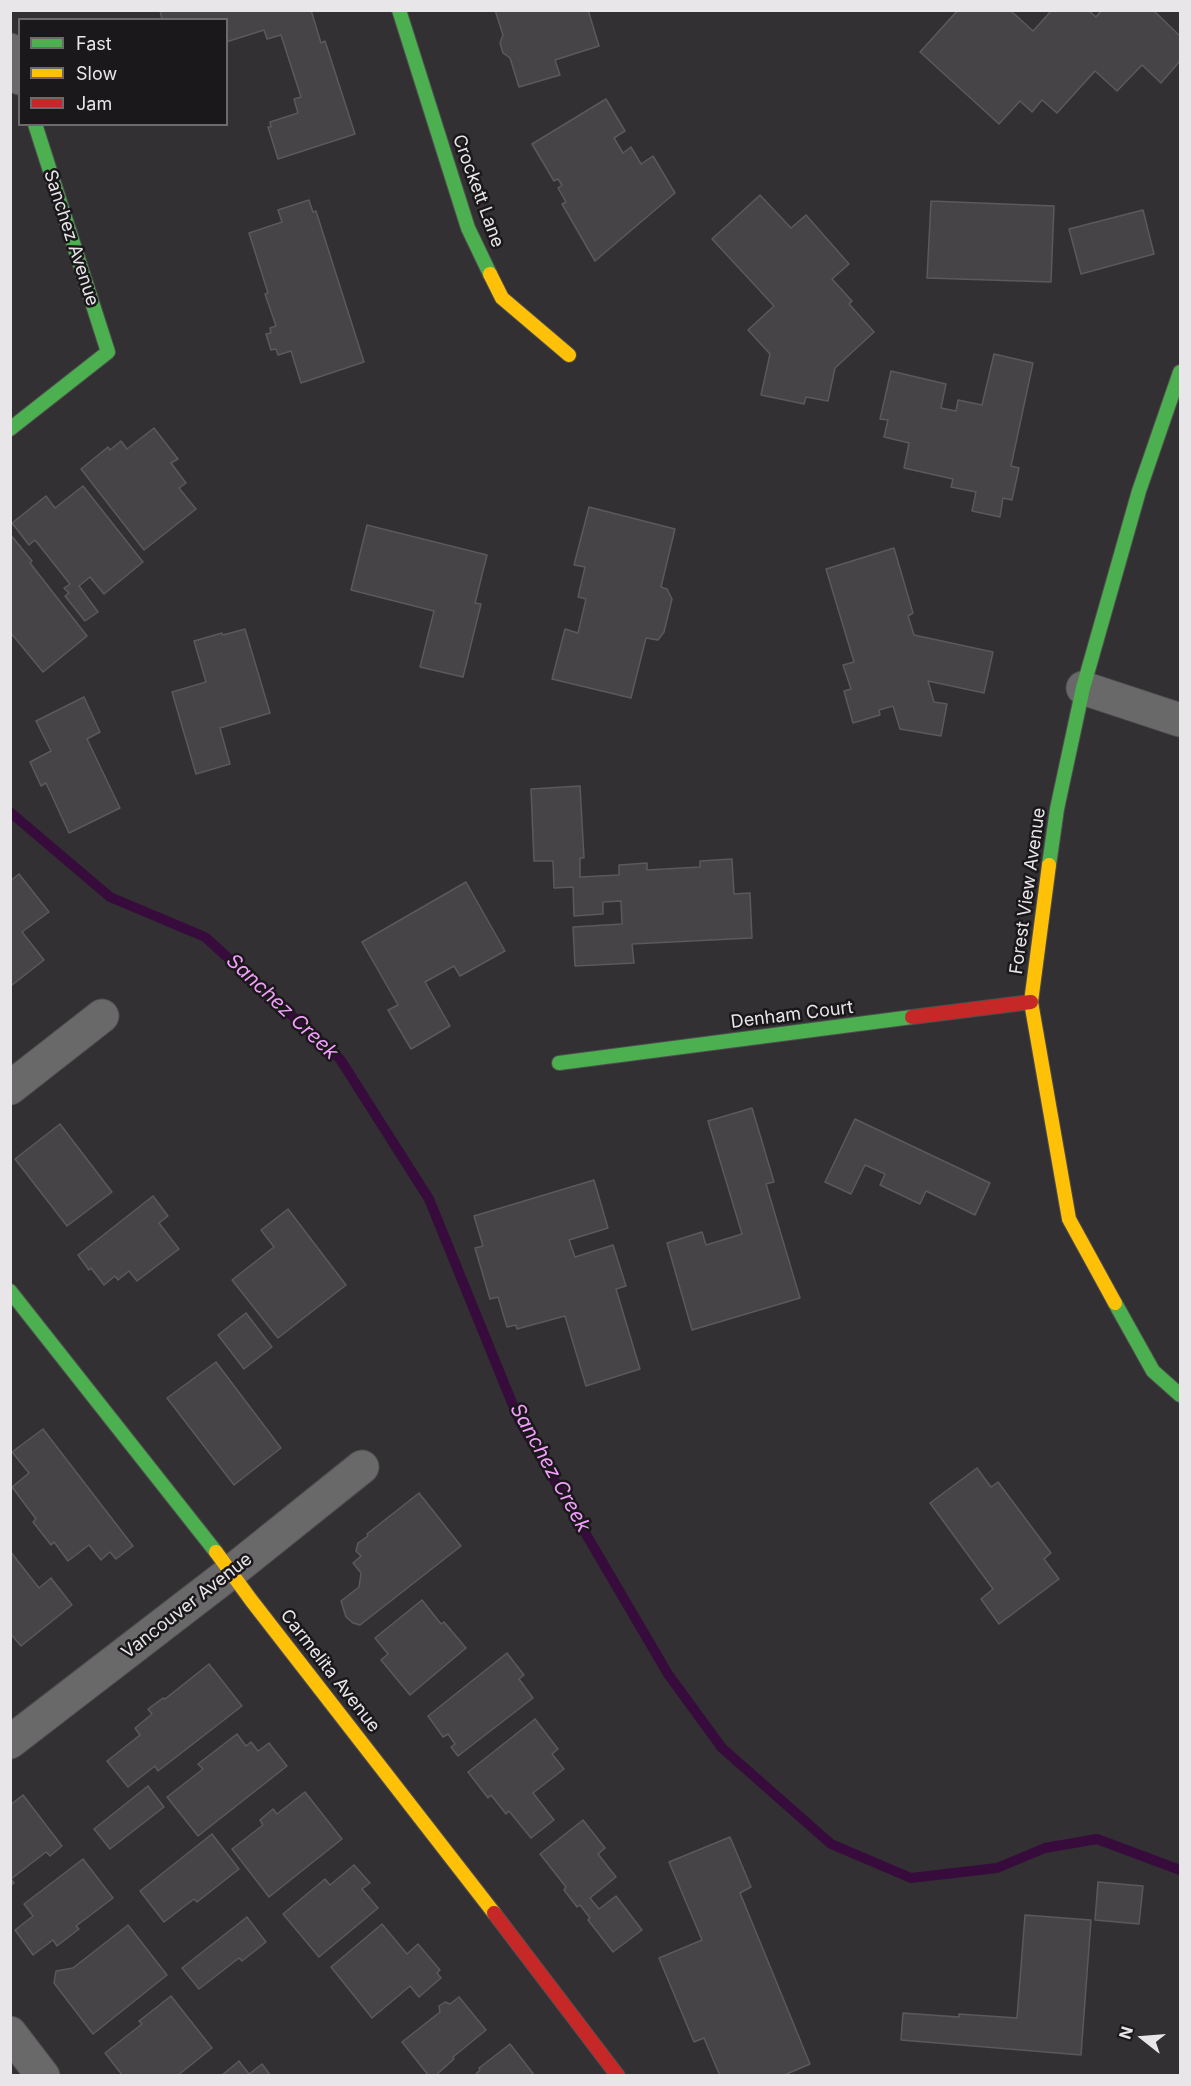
<!DOCTYPE html>
<style>
body{margin:0}
#map{position:relative;width:1191px;height:2086px;overflow:hidden;background:#323033;font-family:Inter,sans-serif}
canvas{display:block}
.frame{position:absolute;inset:0;border:12px solid #e9e6e9;pointer-events:none}
.legend{position:absolute;left:18px;top:18px;width:210px;height:108px;box-sizing:border-box;background:#1a181a;border:2px solid #6d6a6d;margin:0;padding:8px 10px;list-style:none;font-size:18px;color:#e9e6e9}
.legend li{display:flex;align-items:center;gap:12px;height:30px}
.legend b{width:30px;border:2px solid #6d6a6d}
.north{position:absolute;left:1113px;top:2008px;width:60px;height:60px;-webkit-text-stroke:4px #1a181a;paint-order:stroke;rotate:287deg;font-size:16px;font-weight:700;line-height:24px;text-align:center;color:#e9e6e9}
.north::after{content:'';display:block;margin:auto;width:21px;height:27px;background:#e9e6e9;clip-path:polygon(50% 0,100% 100%,50% 72%,0 100%)}
</style>
<div id="map">
<canvas width="1191" height="2086"></canvas>
<div class="frame"></div>
<ul class="legend">
<li><b style="height:8px;background:#4caf50"></b>Fast</li>
<li><b style="height:8px;background:#ffc107"></b>Slow</li>
<li><b style="height:8px;background:#c62828"></b>Jam</li>
</ul>
<div class="north">N</div>
</div>
<script>
const ctx = document.querySelector('canvas').getContext('2d');
ctx.lineJoin = 'round';
const shape = rows => new Path2D(rows.map(r => 'M' + r).join(''));
function stroke(path, color, width, dash) { ctx.strokeStyle = color; ctx.lineWidth = width; ctx.lineCap = dash ? 'butt' : 'round'; ctx.setLineDash(dash || []); ctx.stroke(path); }
function fillPath(path, color) { ctx.fillStyle = color; ctx.fill(path, 'evenodd'); }
function write(font, color, halo, rows, align = 'center') {
  ctx.font = font + ' Inter,sans-serif'; ctx.lineWidth = 5; ctx.setLineDash([]); ctx.textBaseline = 'middle'; ctx.strokeStyle = halo; ctx.fillStyle = color; for (const [text, x, y, turn = 0] of rows) {
    ctx.save(); ctx.translate(x, y); ctx.rotate((+turn || 0) * Math.PI / 180); ctx.textAlign = isNaN(turn) ? turn : align; if (halo) ctx.strokeText(text, 0, 0); ctx.fillText(text, 0, 0); ctx.restore();
  }
}
stroke(shape([
 [10,812,110,897,205,937,340,1059,429,1199,519,1420,668,1674,722,1748,831,1844,911,1878,997,1868,1045,1848,1097,1839,1180,1870]
]), '#370c3c', 10);
const building = shape([
 [160,10,311,10,321,43,325,41,355,134,278,159,268,127,271,127,270,122,298,113,294,99,301,97,281,35,267,39,264,30,226,42,226,20,162,20,160,10],
 [495,10,588,10,599,46,555,60,560,75,519,87,510,58,503,53,500,43,503,35,495,10],
 [958,10,1010,10,1033,31,1052,10,1088,10,1096,17,1102,10,1153,10,1180,36,1180,61,1161,83,1142,65,1117,91,1095,71,1057,113,1042,100,1032,112,1020,101,999,124,920,52,958,10],
 [606,99,625,131,614,138,623,153,631,147,641,164,653,156,675,193,595,261,562,204,566,202,558,188,562,185,558,179,554,181,532,144,606,99],
 [760,195,791,228,806,215,849,264,832,279,852,301,849,304,874,332,835,368,828,401,806,397,804,404,761,395,770,354,748,330,774,306,712,239,760,195],
 [309,200,313,212,316,211,364,362,301,383,291,351,278,355,276,349,271,350,266,334,271,333,270,328,276,326,265,294,268,293,249,233,282,222,278,210,309,200],
 [931,201,1054,206,1051,282,927,278,931,201],
 [1143,210,1154,254,1081,274,1069,229,1143,210],
 [994,354,1033,363,1011,466,1019,468,1012,500,1003,498,1000,517,972,511,976,492,951,487,953,479,904,468,909,443,884,437,888,420,880,419,891,371,946,384,941,408,956,411,958,400,982,405,994,354],
 [154,428,178,459,171,463,186,483,179,488,196,509,144,550,81,469,108,447,110,450,121,441,127,449,154,428],
 [83,486,143,562,104,594,90,577,79,586,98,612,85,621,65,596,69,593,64,588,70,584,35,540,29,545,12,523,46,496,55,508,83,486],
 [589,507,675,529,661,587,667,589,672,599,664,632,658,640,646,638,631,698,552,679,565,629,578,633,586,599,578,597,585,567,574,565,589,507],
 [367,525,487,555,475,603,481,604,463,677,420,667,434,611,351,590,367,525],
 [10,534,32,561,30,563,87,636,43,672,10,632,10,534],
 [894,548,913,613,908,616,914,635,993,652,984,693,928,681,934,702,947,704,941,736,900,729,893,706,879,710,880,715,853,723,844,691,851,689,843,665,854,662,826,569,894,548],
 [245,629,270,713,220,728,230,764,196,774,172,692,206,682,194,641,222,633,223,635,245,629],
 [84,697,100,732,87,739,120,808,69,833,46,783,41,786,30,762,51,751,36,721,84,697],
 [580,786,584,858,580,858,580,877,619,875,619,865,647,863,647,870,700,867,700,861,732,859,734,894,750,893,752,938,632,944,634,963,575,966,573,927,622,924,621,901,603,902,603,914,574,916,573,887,554,888,553,861,534,861,531,789,580,786],
 [19,874,49,912,22,932,44,960,12,985,10,982,10,881,19,874],
 [466,882,505,951,460,976,454,966,425,982,450,1026,411,1049,388,1010,398,1005,362,942,466,882],
 [752,1108,774,1182,766,1184,800,1298,692,1330,667,1243,702,1232,706,1245,742,1234,708,1121,752,1108],
 [855,1119,990,1183,975,1215,926,1191,920,1204,880,1185,885,1174,865,1165,851,1194,825,1182,855,1119],
 [60,1124,112,1192,67,1226,15,1159,60,1124],
 [594,1180,608,1228,569,1240,575,1257,613,1245,626,1286,616,1289,640,1369,586,1386,565,1316,517,1329,516,1325,507,1327,498,1297,490,1299,475,1248,483,1246,474,1216,594,1180],
 [153,1196,168,1216,159,1223,179,1249,137,1281,129,1271,118,1280,115,1276,104,1285,91,1268,89,1270,78,1255,153,1196],
 [288,1209,346,1285,278,1338,232,1280,274,1247,261,1230,288,1209],
 [246,1313,272,1347,244,1369,218,1335,246,1313],
 [216,1362,281,1448,234,1485,167,1398,216,1362],
 [43,1429,133,1546,116,1559,110,1552,101,1560,89,1545,68,1561,54,1542,51,1545,33,1522,36,1519,12,1487,29,1473,12,1452,43,1429],
 [977,1468,991,1487,998,1482,1051,1553,1044,1559,1059,1579,999,1624,981,1599,993,1589,930,1503,977,1468],
 [419,1493,461,1546,360,1625,353,1623,346,1617,341,1601,359,1587,361,1573,353,1563,361,1556,356,1551,358,1543,368,1536,367,1534,419,1493],
 [10,1551,39,1588,51,1578,72,1605,21,1646,10,1633,10,1551],
 [422,1600,441,1624,444,1622,466,1648,410,1695,381,1660,388,1654,375,1638,422,1600],
 [507,1653,524,1675,519,1679,533,1698,458,1756,451,1747,455,1744,448,1734,443,1737,428,1716,507,1653],
 [209,1664,242,1706,158,1771,155,1766,128,1787,107,1761,140,1735,135,1728,152,1714,148,1709,163,1698,165,1699,209,1664],
 [535,1719,558,1749,552,1754,564,1769,533,1793,554,1820,531,1838,509,1811,506,1814,491,1795,488,1798,468,1772,535,1719],
 [237,1734,246,1746,251,1742,258,1751,269,1743,287,1766,198,1836,167,1797,203,1769,198,1764,237,1734],
 [148,1786,164,1807,110,1849,94,1829,148,1786],
 [305,1792,342,1839,269,1897,232,1849,263,1825,260,1820,273,1809,277,1814,305,1792],
 [23,1795,62,1846,50,1856,46,1852,11,1879,14,1883,10,1886,10,1805,23,1795],
 [583,1820,605,1848,598,1854,616,1877,590,1898,599,1909,616,1896,642,1930,613,1952,588,1920,590,1918,580,1905,577,1907,564,1890,566,1887,540,1854,583,1820],
 [212,1834,239,1869,197,1902,194,1899,164,1922,140,1891,212,1834],
 [730,1837,751,1887,740,1893,810,2064,782,2076,720,2076,704,2038,694,2042,659,1958,702,1940,669,1862,730,1837],
 [83,1859,113,1898,76,1926,79,1929,57,1946,53,1940,33,1955,15,1930,33,1916,24,1904,83,1859],
 [354,1865,370,1883,362,1889,378,1908,319,1957,283,1914,325,1879,330,1885,354,1865],
 [1098,1882,1143,1886,1139,1924,1095,1920,1098,1882],
 [1025,1915,1091,1920,1081,2055,901,2040,903,2013,959,2017,959,2014,1017,2018,1025,1915],
 [247,1917,266,1942,242,1961,239,1958,199,1989,182,1968,247,1917],
 [382,1924,407,1954,418,1944,440,1970,437,1973,441,1978,419,1997,410,1986,372,2018,331,1967,382,1924],
 [128,1925,167,1975,93,2034,54,1983,56,1971,73,1968,128,1925],
 [171,1996,212,2048,177,2076,123,2076,105,2053,142,2024,139,2021,171,1996],
 [459,1997,486,2030,453,2057,454,2059,435,2076,429,2076,402,2042,440,2012,439,2006,445,2002,450,2004,459,1997],
 [510,2044,535,2076,474,2076,480,2070,479,2068,510,2044],
 [239,2061,249,2074,262,2064,271,2076,221,2076,239,2061]
]);
fillPath(building, '#474447');
stroke(building, '#5b595b', 1.5);
const street = shape([
 [10,50,20,78],
 [1083,688,1180,720],
 [10,1088,102,1016],
 [10,1742,231,1572,362,1467],
 [10,2033,43,2076]
]);
const fast = shape([
 [399,10,468,228,490,274],
 [10,429,108,352,35,124],
 [1049,865,1057,809,1083,688,1139,491,1180,372],
 [559,1063,912,1017],
 [10,1291,216,1552],
 [1115,1303,1153,1371,1180,1395]
]);
const slow = shape([
 [490,274,502,298,569,355],
 [1049,865,1031,1002,1069,1219,1115,1303],
 [216,1552,251,1600,494,1913]
]);
const jam = shape([
 [912,1017,1031,1002],
 [494,1913,618,2076]
]);
stroke(street, '#4f4e4f', 35);
stroke(fast, '#4f4e4f', 16);
stroke(slow, '#4f4e4f', 16);
stroke(jam, '#4f4e4f', 16);
stroke(street, '#6a696a', 33);
stroke(fast, '#4caf50', 14);
stroke(slow, '#ffc107', 14);
stroke(jam, '#c62828', 14);
write('18px', '#e9e6e9', '#1a181a', [
 ["Crockett Lane",478,191,70],
 ["Sanchez Avenue",71,238,72],
 ["Forest View Avenue",1028,891,-82],
 ["Denham Court",792,1015,-7],
 ["Vancouver Avenue",187,1606,-38],
 ["Carmelita Avenue",330,1671,52]
]);
write('italic 20px', '#f49efe', '#1a181a', [
 ["Sanchez Creek",282,1007,43],
 ["Sanchez Creek",550,1468,61]
]);
</script>
